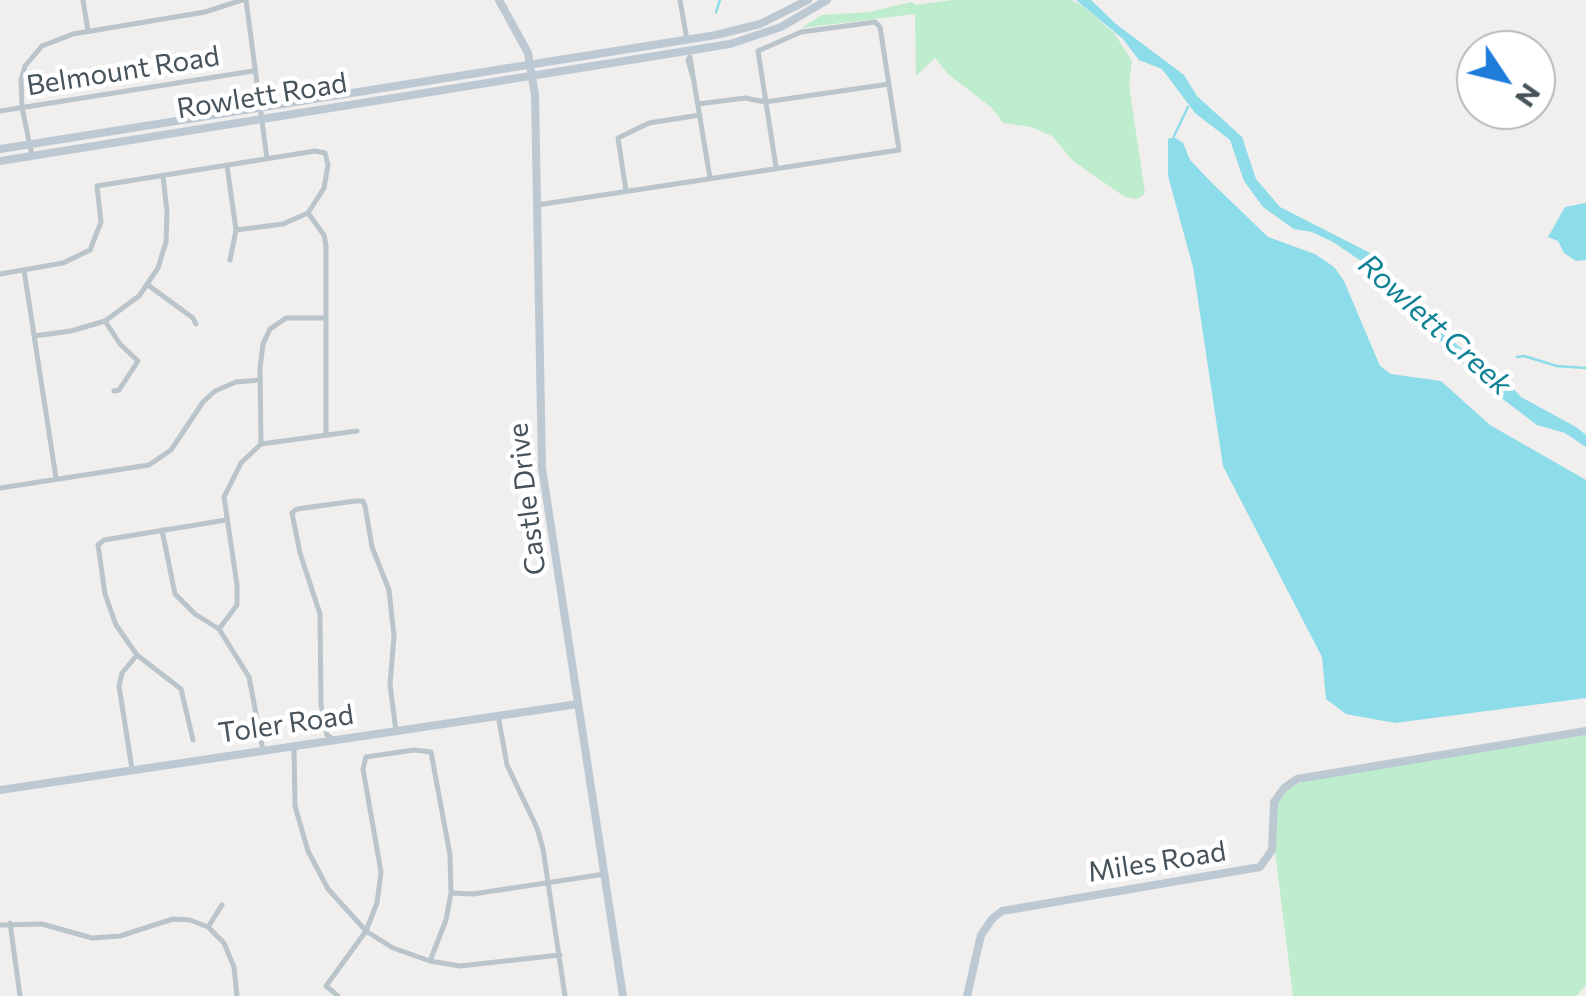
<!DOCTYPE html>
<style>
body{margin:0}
#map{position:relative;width:1586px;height:996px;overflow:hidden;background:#f1eeee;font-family:Commissioner,sans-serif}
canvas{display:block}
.north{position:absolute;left:1456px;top:30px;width:100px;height:100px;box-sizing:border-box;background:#fff;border:2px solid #b5babd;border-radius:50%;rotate:125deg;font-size:28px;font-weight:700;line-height:40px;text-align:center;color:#47535b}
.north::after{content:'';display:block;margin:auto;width:35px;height:45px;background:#1e7cdb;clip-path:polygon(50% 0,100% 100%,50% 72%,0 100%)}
</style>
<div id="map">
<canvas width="1586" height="996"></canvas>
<div class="north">N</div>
</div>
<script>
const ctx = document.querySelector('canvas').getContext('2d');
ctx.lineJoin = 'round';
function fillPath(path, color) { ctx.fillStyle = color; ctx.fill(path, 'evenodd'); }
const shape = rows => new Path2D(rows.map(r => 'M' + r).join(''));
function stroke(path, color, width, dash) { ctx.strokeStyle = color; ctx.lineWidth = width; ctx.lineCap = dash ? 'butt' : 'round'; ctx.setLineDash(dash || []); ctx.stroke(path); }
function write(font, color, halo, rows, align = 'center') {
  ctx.font = font + ' Commissioner,sans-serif'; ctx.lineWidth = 9; ctx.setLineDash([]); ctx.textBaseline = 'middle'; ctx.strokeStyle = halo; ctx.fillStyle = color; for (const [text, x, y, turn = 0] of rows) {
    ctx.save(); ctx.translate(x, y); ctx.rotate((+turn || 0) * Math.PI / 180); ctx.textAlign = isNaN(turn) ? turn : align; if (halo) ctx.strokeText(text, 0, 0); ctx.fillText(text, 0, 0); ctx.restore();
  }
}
fillPath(shape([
 [952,0,1071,0,1083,6,1114,33,1132,61,1129,85,1145,193,1138,199,1125,197,1073,161,1052,136,1031,127,1003,123,992,108,948,74,935,58,916,76,915,14,801,28,822,15,869,12,912,2,915,5],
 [1586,735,1586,985,1576,996,1293,996,1275,852,1277,803,1285,790,1309,779]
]), '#beedcd');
fillPath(shape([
 [1076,0,1091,0,1116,24,1184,75,1197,96,1242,137,1256,179,1280,207,1376,256,1391,280,1431,314,1458,346,1498,372,1521,397,1576,427,1586,435,1586,447,1565,433,1537,425,1487,387,1406,306,1388,293,1361,261,1333,242,1312,232,1294,229,1263,207,1244,181,1230,140,1195,113,1162,69,1139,60,1123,39],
 [1174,137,1183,143,1190,160,1212,183,1268,237,1315,254,1334,267,1344,281,1380,366,1391,374,1441,381,1490,425,1586,480,1586,698,1395,723,1346,714,1326,699,1322,657,1223,466,1193,267,1168,176,1168,139],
 [1586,203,1586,260,1576,261,1564,253,1558,241,1548,237,1565,207]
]), '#8cdce9');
stroke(shape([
 [716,12,720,0],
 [1174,136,1188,107],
 [1517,357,1524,356,1557,366,1586,368]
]), '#8cdce9', 2.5);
stroke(shape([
 [83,0,88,31],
 [246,0,267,159],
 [680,0,687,40],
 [690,57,688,60,694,81],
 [690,58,710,178],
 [698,104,745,98,765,102,889,84],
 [0,111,253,71],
 [32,156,22,107,21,80,25,66,42,46,73,34,205,12,242,0],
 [227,166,236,230,230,260],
 [626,191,618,138,649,123,700,115],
 [537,205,899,150,880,27,875,22,801,32,758,51,776,167],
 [308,213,324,235,326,246,326,434],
 [24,270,56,478],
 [0,274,63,263,90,250,101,222,97,186,315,151,325,153,328,165,324,188,308,213,283,224,236,230],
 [148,285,193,318,196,324],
 [105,321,120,344,138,361,119,390,114,391],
 [34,336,71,331,105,321,139,296,158,268,166,242,167,212,163,176],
 [261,444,260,368,263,344,270,329,286,318,326,318],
 [0,488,149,465,171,450,203,402,215,391,236,382,260,380],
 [162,530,175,594,195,614,219,629,249,677,263,751],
 [219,629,237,605,237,585,224,497,241,463,261,444,357,431],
 [498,715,507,765,537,828,543,849,565,996],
 [333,739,327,735,321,705,320,614,300,553,292,513,297,509,355,501,363,501,365,506,372,547,389,590,394,636,390,685,396,731],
 [193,740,181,689,137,655,116,625,105,594,98,545,104,540,226,520],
 [294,747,295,806,308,851,328,889,366,931,393,948,430,961,460,966,560,955],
 [132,769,119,686,122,673,137,655],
 [451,893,473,894,605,874],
 [10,923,20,996],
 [0,925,42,924,92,938,120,936,173,919,190,920,208,927,224,943,234,967,237,996],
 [208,927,222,905],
 [338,996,326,986,366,931,377,903,381,872,363,769,366,757,414,750,431,752,450,855,451,893,446,920,430,961]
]), '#bac4cb', 5);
stroke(shape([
 [499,0,528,53,535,95,542,468,623,996],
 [0,149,716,35,760,24,808,0],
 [0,161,730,44,781,27,827,0],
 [0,790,578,704],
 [967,996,981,935,992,919,1002,911,1260,867,1272,850,1274,802,1284,788,1297,779,1586,731]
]), '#bcc8d2', 8);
write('28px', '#47535b', '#fff', [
 ["Belmount Road",123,71,-9],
 ["Rowlett Road",262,96,-9],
 ["Castle Drive",527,499,-97],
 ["Toler Road",286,724,-8],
 ["Miles Road",1157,862,-9]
]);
write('italic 30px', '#108296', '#fff', [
 ["Rowlett Creek",1435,325,42]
]);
</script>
